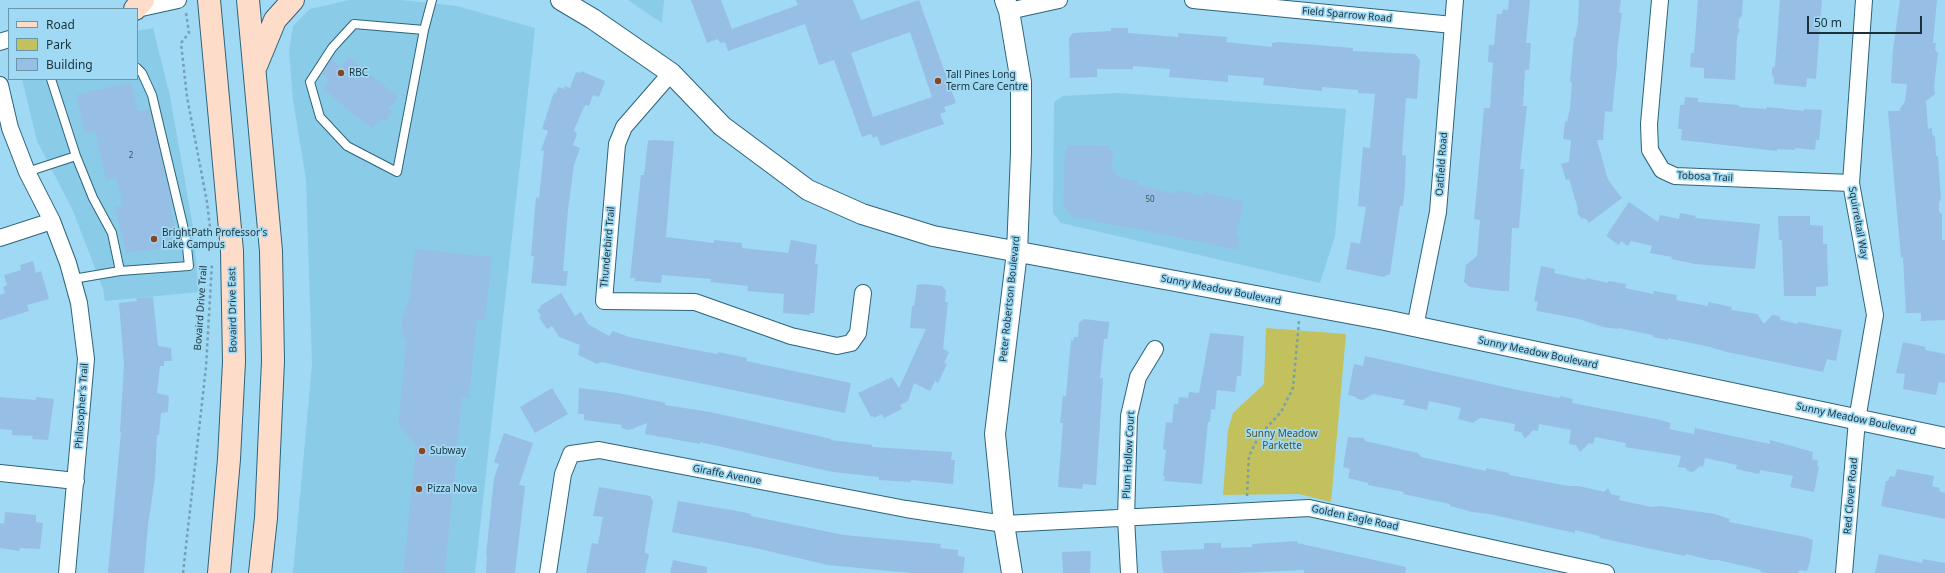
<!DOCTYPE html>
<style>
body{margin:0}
#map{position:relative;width:1945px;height:573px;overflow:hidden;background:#9fd9f3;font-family:"Noto Sans",sans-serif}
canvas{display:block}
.legend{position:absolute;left:8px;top:8px;width:130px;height:72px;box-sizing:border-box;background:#9fd9f3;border:1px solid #6a96aa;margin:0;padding:5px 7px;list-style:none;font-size:12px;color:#1a323c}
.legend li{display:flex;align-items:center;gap:8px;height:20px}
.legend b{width:20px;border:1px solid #6a96aa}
.scale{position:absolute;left:1807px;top:16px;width:115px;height:18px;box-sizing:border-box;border:2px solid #1a323c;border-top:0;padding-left:5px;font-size:12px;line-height:14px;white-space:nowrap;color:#1a323c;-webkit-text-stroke:3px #9fd9f3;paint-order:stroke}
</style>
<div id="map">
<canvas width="1945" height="573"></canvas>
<ul class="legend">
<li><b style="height:5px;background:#fedcca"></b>Road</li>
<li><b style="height:11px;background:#c3c05e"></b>Park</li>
<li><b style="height:11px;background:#97bfe5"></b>Building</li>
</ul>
<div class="scale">50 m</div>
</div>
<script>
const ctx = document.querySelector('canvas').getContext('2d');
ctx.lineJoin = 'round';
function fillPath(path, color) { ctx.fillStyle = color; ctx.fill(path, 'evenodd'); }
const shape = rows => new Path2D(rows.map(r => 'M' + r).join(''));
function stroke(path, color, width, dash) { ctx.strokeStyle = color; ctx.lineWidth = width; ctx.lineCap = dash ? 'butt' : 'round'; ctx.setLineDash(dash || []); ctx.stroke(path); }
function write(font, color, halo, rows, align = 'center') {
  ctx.font = font + ' "Noto Sans",sans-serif'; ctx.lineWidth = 3.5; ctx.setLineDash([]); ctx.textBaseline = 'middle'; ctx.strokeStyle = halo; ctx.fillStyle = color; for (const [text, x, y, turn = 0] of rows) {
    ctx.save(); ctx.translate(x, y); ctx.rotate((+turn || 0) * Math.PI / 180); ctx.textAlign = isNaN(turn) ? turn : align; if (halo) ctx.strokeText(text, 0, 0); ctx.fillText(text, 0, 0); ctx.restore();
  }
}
fillPath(shape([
 [349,0,401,0,457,6,535,28,475,573,293,573,312,364,306,180,293,100,289,51,293,26,310,9],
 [628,0,664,0,662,23],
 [153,28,170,96,193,227,199,292,105,301,103,289,73,211,37,141,22,79,137,79,137,31],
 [1118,93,1346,109,1335,236,1320,283,1061,223,1053,213,1054,102,1063,96]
]), '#8acce8');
fillPath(shape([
 [1266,328,1346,334,1331,502,1299,494,1223,495,1228,430,1233,413,1264,384]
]), '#c3c05e');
fillPath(shape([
 [691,0,721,0,732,29,798,5,796,0,853,0,861,20,919,0,956,103,944,107,946,112,940,114,944,124,881,146,877,136,873,138,871,134,862,137,834,60,819,65,805,24,728,51,725,42,720,43,718,39,707,43],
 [910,32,932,97,873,117,851,53],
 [1509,0,1530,0,1526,43,1531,43,1529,70,1525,70,1523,106,1527,106,1520,169,1524,169,1519,228,1512,228,1509,291,1501,291,1470,287,1464,282,1466,265,1477,256,1480,220,1474,219,1477,188,1484,108,1490,108,1493,63,1488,62,1489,45,1494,45,1497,14,1502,14,1503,9,1508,10],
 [1579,0,1621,0,1619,13,1622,13,1617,52,1617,64,1612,112,1605,111,1603,140,1597,140,1608,180,1622,198,1589,223,1586,219,1581,218,1577,213,1578,209,1569,179,1566,180,1561,164,1569,162,1571,140,1563,139,1565,121,1567,122,1570,108,1572,83,1570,81,1574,37,1575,38,1578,24],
 [1698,0,1743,0,1742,16,1739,19,1738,28,1740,30,1737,37,1735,80,1704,78,1704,68,1690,67,1691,53,1694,53],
 [1780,0,1822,0,1816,79,1807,78,1806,87,1774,84,1774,78,1772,75,1772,68,1775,66],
 [1900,0,1937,0,1933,43,1936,43,1935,50,1938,53,1934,86,1935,94,1926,101,1928,129,1932,128,1932,134,1935,137,1936,156,1938,156,1941,199,1939,202,1939,212,1942,214,1942,240,1945,240,1945,320,1921,321,1921,313,1906,313,1903,257,1901,258,1888,111,1899,111,1905,101,1907,84,1891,83,1893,49],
 [1111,28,1128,28,1128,33,1178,37,1178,33,1227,37,1226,42,1272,47,1272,43,1279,42,1353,48,1353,51,1415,54,1420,60,1417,99,1406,98,1402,155,1406,156,1405,185,1403,206,1400,206,1390,274,1383,277,1346,269,1351,242,1360,244,1366,207,1358,206,1363,147,1370,148,1375,94,1358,93,1358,90,1322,87,1322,91,1263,85,1264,78,1228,75,1228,82,1169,77,1170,69,1133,66,1133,69,1097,69,1097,77,1070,78,1069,38,1073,33,1111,31],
 [349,57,398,97,389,108,393,111,385,121,381,118,372,129,323,89,330,80,322,74,331,59,341,67],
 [581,71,605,81,599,97,593,95,589,106,586,105,584,107,574,130,577,134,573,145,580,148,574,165,568,209,563,271,568,271,566,286,531,283,534,256,531,256,536,197,539,198,544,151,541,150,548,131,542,129,554,92,556,93,558,87,564,89,565,86,570,88,576,72,580,73],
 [131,82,138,111,150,109,172,204,170,205,179,247,126,253,115,207,123,206,116,178,106,180,95,131,85,133,76,95],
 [1685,97,1698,98,1698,102,1739,105,1739,107,1766,109,1767,107,1804,111,1804,109,1822,110,1819,140,1816,140,1815,150,1795,148,1795,150,1777,149,1777,151,1681,140,1682,129,1678,129,1680,105,1684,105],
 [653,140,674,141,666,237,714,243,714,240,742,243,742,248,788,253,791,240,817,245,815,264,818,264,814,313,810,313,809,315,783,313,784,294,747,291,748,286,710,282,711,279,662,275,661,283,635,281,635,278,630,278,641,175,644,175,648,141],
 [1068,145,1109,146,1109,150,1113,150,1112,169,1119,177,1138,181,1137,185,1177,194,1177,190,1204,196,1204,192,1244,202,1236,237,1240,238,1237,250,1128,227,1128,228,1078,218,1075,219,1063,205,1065,149,1068,148],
 [1629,202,1658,222,1660,215,1679,219,1680,213,1696,216,1695,218,1760,224,1755,269,1695,264,1671,259,1672,257,1650,253,1652,246,1631,241,1628,246,1621,241,1619,245,1606,236],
 [1778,216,1810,216,1810,225,1823,226,1823,244,1827,244,1828,286,1816,287,1816,296,1784,296,1782,240,1779,240],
 [415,249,492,257,485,321,477,320,469,398,462,397,445,573,403,573,416,446,398,424,406,342,402,332,402,319,409,299],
 [33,261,36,273,41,271,49,299,27,305,29,311,0,320,0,295,5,293,3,287,7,285,4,275,21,270,20,265],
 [1541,266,1555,269,1554,273,1586,280,1586,278,1608,283,1608,281,1626,284,1625,288,1653,294,1654,291,1677,295,1676,300,1708,306,1708,302,1732,307,1731,310,1757,314,1764,324,1772,315,1779,316,1781,320,1797,324,1799,322,1842,330,1836,361,1827,359,1823,372,1727,352,1710,347,1668,338,1668,340,1653,337,1653,335,1618,328,1618,329,1603,327,1579,319,1538,311,1536,310,1538,302,1534,301],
 [925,284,942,286,946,291,945,302,948,302,943,349,949,352,944,363,947,364,938,383,935,381,930,391,914,383,908,401,900,405,902,409,884,418,882,414,874,418,873,416,871,417,858,393,892,377,899,388,926,329,910,328,912,306,914,306,917,285],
 [561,293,575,316,581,312,588,324,609,336,613,331,629,337,706,352,718,354,718,352,747,358,746,361,851,383,845,413,640,371,602,362,597,364,578,355,580,345,559,337,552,326,547,329,539,317,541,316,537,310,541,308,540,306],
 [153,297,158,346,171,348,172,361,164,361,164,366,160,366,157,393,169,396,168,412,161,413,159,435,157,435,155,478,148,525,144,573,108,573,121,432,120,432,124,366,119,303,137,301,136,298],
 [1084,319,1109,322,1109,326,1107,339,1104,339,1100,378,1103,378,1096,485,1083,484,1082,489,1058,487,1063,423,1060,423,1063,396,1066,396,1071,340,1073,341,1074,337,1078,337,1079,323],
 [1210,333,1244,336,1241,376,1237,376,1235,392,1217,390,1215,410,1211,409,1210,422,1208,422,1202,484,1164,481,1165,476,1163,476,1166,450,1163,449,1166,422,1172,423,1174,404,1178,404,1179,397,1188,398,1189,392,1199,393],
 [1903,342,1926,347,1925,350,1945,354,1945,383,1939,382,1936,395,1903,389,1905,374,1896,373],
 [1365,356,1518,390,1560,398,1560,396,1573,399,1572,403,1656,419,1671,423,1669,429,1694,434,1695,428,1770,444,1770,440,1813,452,1812,459,1818,461,1817,466,1819,467,1814,492,1790,487,1793,476,1760,470,1759,474,1736,469,1737,465,1705,458,1703,467,1700,466,1693,472,1688,471,1686,468,1678,467,1681,456,1625,447,1626,443,1595,437,1593,444,1589,443,1580,452,1576,445,1569,444,1571,430,1539,424,1538,431,1533,430,1525,439,1521,432,1514,431,1515,424,1483,418,1480,418,1473,423,1458,419,1461,408,1429,401,1427,410,1403,405,1405,400,1373,394,1363,400,1357,399,1356,397,1348,395,1354,364,1363,366],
 [552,388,568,414,535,433,520,407],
 [579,388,618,393,666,403,665,405,710,412,832,439,830,440,872,445,872,447,952,452,951,460,955,460,953,484,911,480,911,482,879,480,879,477,833,472,806,466,700,442,700,444,645,434,647,423,629,430,621,428,622,425,584,420,584,414,578,414],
 [0,397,36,400,36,397,54,399,48,440,32,439,33,436,12,435,12,430,0,429],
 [504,433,533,443,519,485,525,486,515,573,486,573,487,555,486,555,494,478,499,464,494,462],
 [1348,437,1364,438,1365,441,1418,453,1421,457,1486,471,1486,468,1509,473,1509,475,1569,486,1579,486,1604,492,1608,488,1611,494,1620,496,1619,500,1651,507,1660,506,1715,514,1730,519,1729,522,1805,537,1813,540,1810,561,1807,571,1799,570,1798,573,1767,573,1760,572,1761,570,1718,560,1710,560,1686,554,1685,556,1600,538,1599,536,1575,530,1575,533,1489,514,1472,512,1450,506,1450,504,1403,494,1404,492,1368,485,1368,483,1348,478,1350,469,1343,467],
 [1897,469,1934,476,1932,486,1940,488,1939,491,1945,493,1945,519,1881,506,1886,481,1888,481,1890,476,1895,477],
 [599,487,650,496,653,501,645,548,645,553,649,554,645,573,586,573,592,543,598,544,603,517,593,516],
 [678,501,737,511,751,514,751,516,844,535,941,544,940,548,958,550,958,556,965,557,963,573,912,573,828,565,755,548,672,532],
 [5,512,36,515,36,522,43,523,40,549,20,548,19,551,0,548,0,523,4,524],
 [1297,541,1297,543,1406,567,1405,573,1304,573,1304,570,1235,573,1164,573,1162,567,1161,551,1204,549,1204,543,1221,543,1221,548,1252,547,1252,544],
 [1091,551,1090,573,1063,573,1062,552],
 [1879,554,1922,563,1923,559,1945,563,1945,573,1875,573],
 [673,560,707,567,707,573,670,573]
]), '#97bfe5');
const service = shape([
 [424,30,354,24,332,48,310,82,320,117,347,146,397,172,424,30,432,0],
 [51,79,76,156,93,198,112,233,120,271,189,266,186,238,152,95,142,73,137,68],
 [27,172,76,156],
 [73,279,120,271]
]);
const minor = shape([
 [1193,0,1453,25],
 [1660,0,1649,124,1650,150,1662,170,1675,176,1851,183],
 [137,9,178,0],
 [1009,11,1059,0],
 [0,42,9,39],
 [671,73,624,127,617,144,604,301,695,302,791,336,837,346,851,343,858,333,863,293],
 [0,85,10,128,27,172,52,221,68,263,79,303,86,359,67,573],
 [0,238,52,221],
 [1415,327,1438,212,1455,0],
 [0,473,76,481],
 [548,573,563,474,571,454,599,450,906,509,1004,524,1309,508,1606,573],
 [1129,573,1126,518,1129,416,1138,377,1155,349],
 [1844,573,1857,420,1875,315,1851,183,1864,0]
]);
const tertiary = shape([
 [561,0,593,19,671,73,722,126,808,190,862,214,933,236,1385,320,1945,438],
 [1005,0,1009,11,1021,82,1021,153,1017,252,995,434,1004,524,1012,573]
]);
const secondary = shape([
 [209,0,232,251,234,362,229,459,219,573],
 [248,0,271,251,273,361,266,518,260,573],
 [135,9,143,0],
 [256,66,275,20,293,0]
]);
stroke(service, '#2c647b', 10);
stroke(minor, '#2c647b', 18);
stroke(tertiary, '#2c647b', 22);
stroke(secondary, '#2c647b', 24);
stroke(shape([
 [186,13,189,33,181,43,187,97,207,202,210,228],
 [1247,496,1249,456,1259,436,1281,412,1293,388,1299,321],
 [183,573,206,367,212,263]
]), '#73a1b6', 2.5, [3, 3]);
stroke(service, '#fff', 8);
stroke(minor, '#fff', 16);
stroke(tertiary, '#fff', 20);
stroke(secondary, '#fedcca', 22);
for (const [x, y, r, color] of [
 [341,73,4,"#8b451e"],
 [938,81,4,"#8b451e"],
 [154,239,4,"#8b451e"],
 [422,451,4,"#8b451e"],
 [419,489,4,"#8b451e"]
]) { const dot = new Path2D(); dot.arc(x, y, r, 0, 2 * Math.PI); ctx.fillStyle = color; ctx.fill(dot); stroke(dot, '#9fd9f3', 1.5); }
write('8px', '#395566', null, [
 ["2",131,156],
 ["50",1150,200]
]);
write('10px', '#1a323c', '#9fd9f3', [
 ["Field Sparrow Road",1347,15,5],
 ["Oatfield Road",1442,164,-86],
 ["Tobosa Trail",1705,177,3],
 ["Squirreltail Way",1858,223,80],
 ["Thunderbird Trail",608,247,-85],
 ["Sunny Meadow Boulevard",1221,290,11],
 ["Peter Robertson Boulevard",1010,299,-84],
 ["Bovaird Drive Trail",201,308,-86],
 ["Bovaird Drive East",233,310,-91],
 ["Sunny Meadow Boulevard",1538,353,12],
 ["Philosopher's Trail",82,406,-86],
 ["Sunny Meadow Boulevard",1856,419,12],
 ["Plum Hollow Court",1129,455,-87],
 ["Giraffe Avenue",727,475,11],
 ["Red Clover Road",1851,496,-85],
 ["Golden Eagle Road",1355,518,12]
]);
write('10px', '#1a323c', '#9fd9f3', [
 ["RBC",349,73],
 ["Tall Pines Long",946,75],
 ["Term Care Centre",946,87],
 ["BrightPath Professor's",162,233],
 ["Lake Campus",162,245],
 ["Subway",430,451],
 ["Pizza Nova",427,489]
], 'left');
write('10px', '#535225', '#9fd9f3', [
 ["Sunny Meadow",1282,434],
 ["Parkette",1282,446]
]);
</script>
